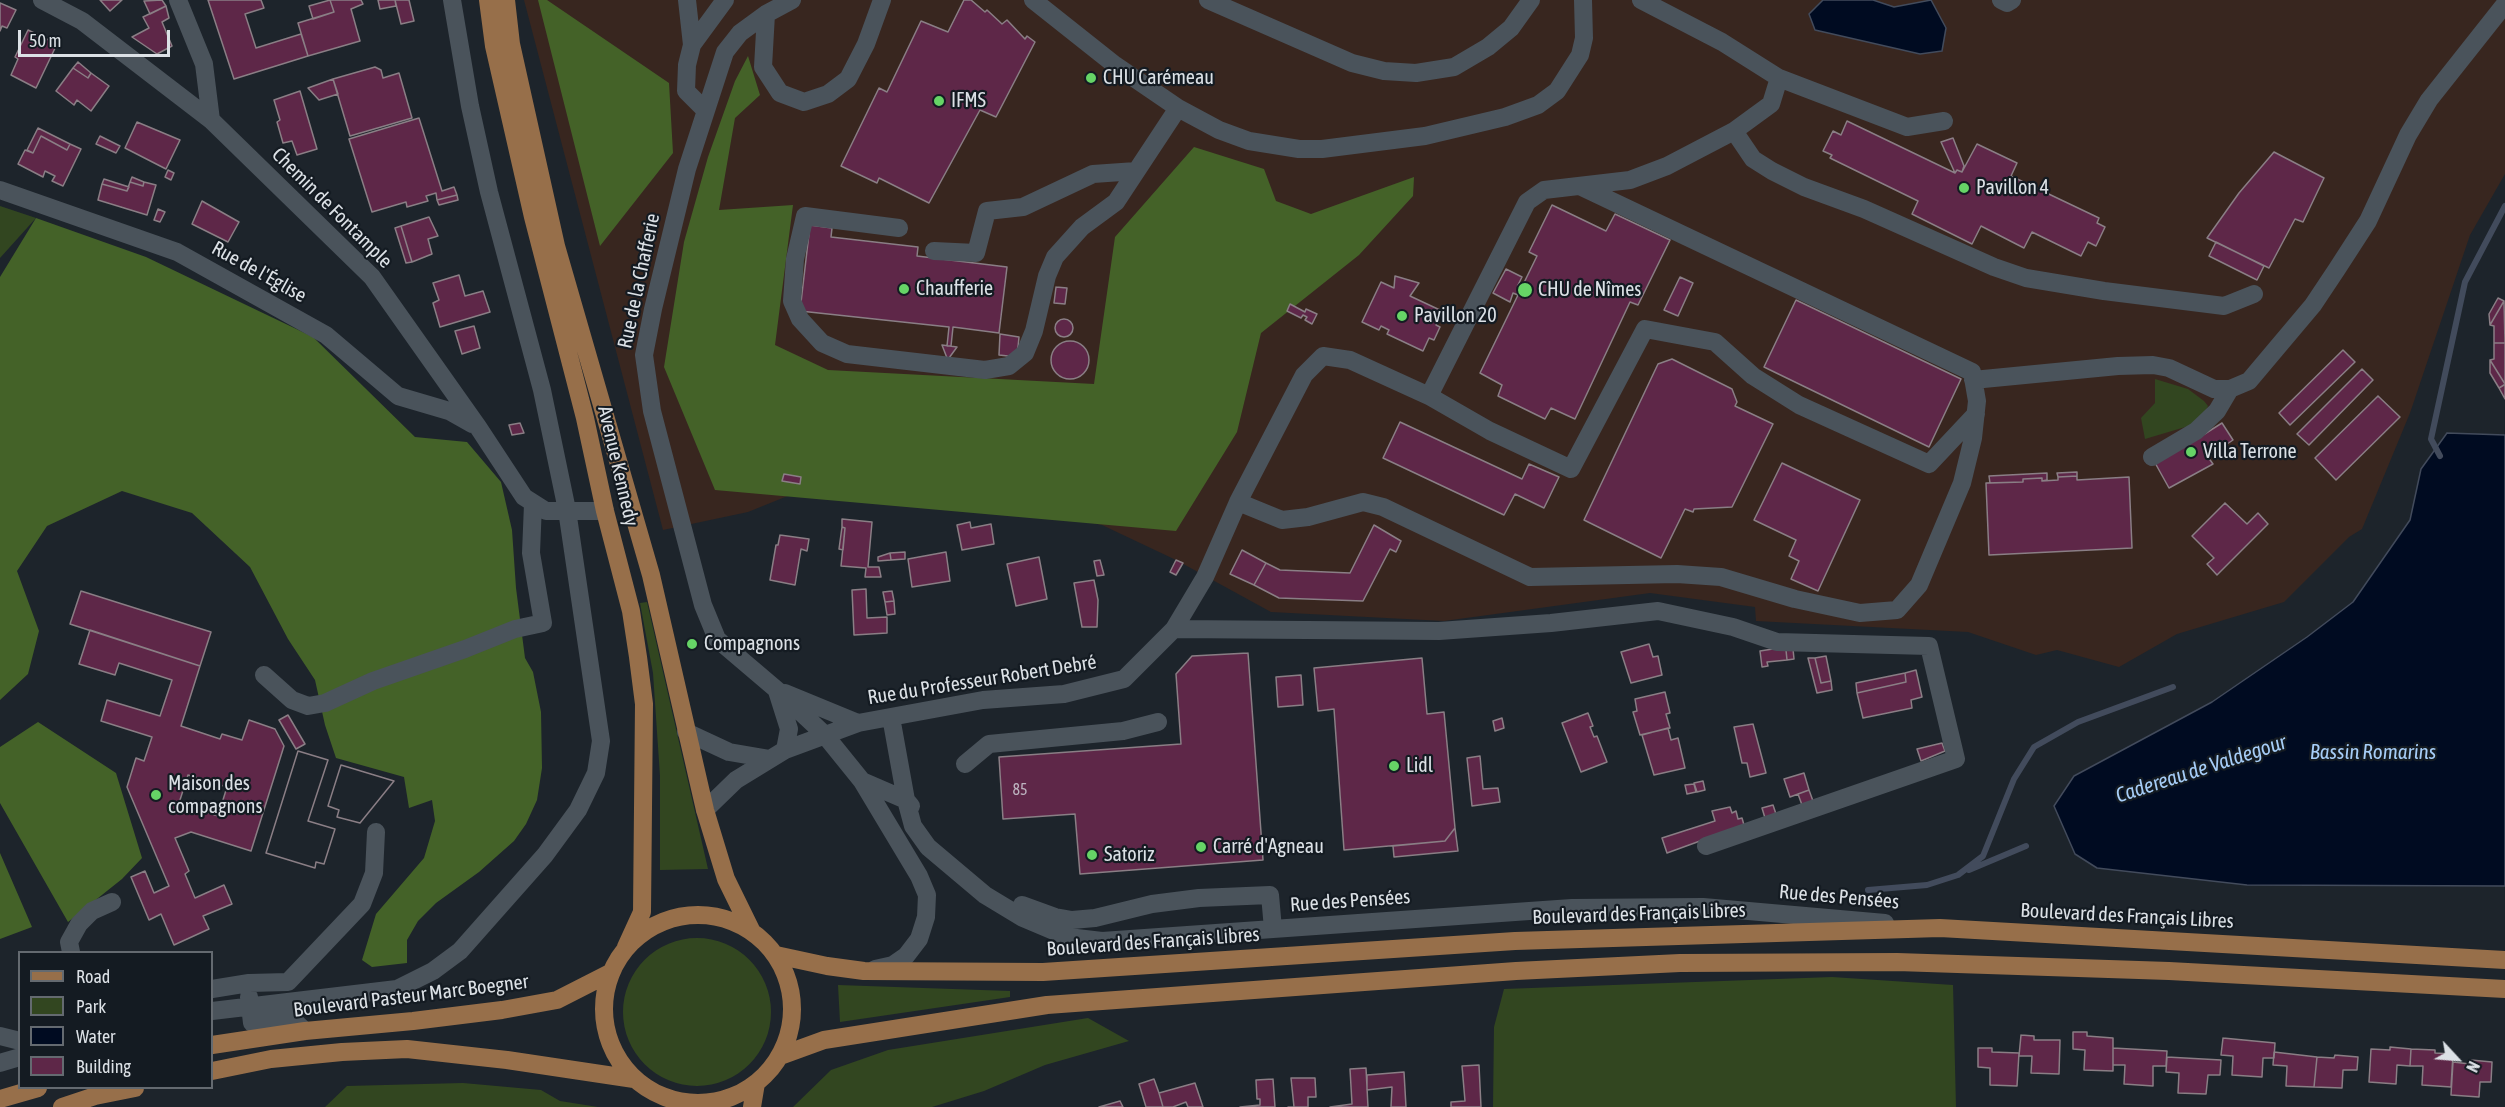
<!DOCTYPE html>
<meta charset="utf-8">
<style>
body{margin:0}
#map{position:relative;width:2505px;height:1107px;overflow:hidden;background:#1d242b;font-family:"Asap Condensed",sans-serif}
canvas{display:block}
.legend{position:absolute;left:18px;top:951px;width:195px;height:138px;box-sizing:border-box;background:#141b22;border:2px solid #646a70;margin:0;padding:8px 10px;list-style:none;font-size:18px;color:#dce1e6}
.legend li{display:flex;align-items:center;gap:12px;height:30px}
.legend b{width:30px;border:2px solid #646a70}
.north{position:absolute;left:2427px;top:1029px;width:60px;height:60px;-webkit-text-stroke:4px #141b22;paint-order:stroke;rotate:116deg;font-size:16px;font-weight:700;line-height:24px;text-align:center;color:#dce1e6}
.north::after{content:'';display:block;margin:auto;width:21px;height:27px;background:#dce1e6;clip-path:polygon(50% 0,100% 100%,50% 72%,0 100%)}
.scale{position:absolute;left:18px;top:30px;width:152px;height:27px;box-sizing:border-box;border:3px solid #dce1e6;border-top:0;padding-left:8px;font-size:18px;line-height:21px;white-space:nowrap;color:#dce1e6;-webkit-text-stroke:4px #141b22;paint-order:stroke}
</style>
<div id="map">
<canvas width="2505" height="1107"></canvas>
<ul class="legend">
<li><b style="height:8px;background:#976f4a"></b>Road</li>
<li><b style="height:16px;background:#324620"></b>Park</li>
<li><b style="height:16px;background:#000b21"></b>Water</li>
<li><b style="height:16px;background:#5e2748"></b>Building</li>
</ul>
<div class="north">N</div>
<div class="scale">50 m</div>
</div>
<script>
const ctx = document.querySelector('canvas').getContext('2d');
ctx.lineJoin = 'round';
function fillPath(path, color) { ctx.fillStyle = color; ctx.fill(path, 'evenodd'); }
const shape = rows => new Path2D(rows.map(r => 'M' + r).join(''));
function stroke(path, color, width, dash) { ctx.strokeStyle = color; ctx.lineWidth = width; ctx.lineCap = dash ? 'butt' : 'round'; ctx.setLineDash(dash || []); ctx.stroke(path); }
function write(font, color, halo, rows, align = 'center') {
  ctx.font = font + ' "Asap Condensed",sans-serif'; ctx.lineWidth = 4.5; ctx.setLineDash([]); ctx.textBaseline = 'middle'; ctx.strokeStyle = halo; ctx.fillStyle = color; for (const [text, x, y, turn = 0] of rows) {
    ctx.save(); ctx.translate(x, y); ctx.rotate((+turn || 0) * Math.PI / 180); ctx.textAlign = isNaN(turn) ? turn : align; if (halo) ctx.strokeText(text, 0, 0); ctx.fillText(text, 0, 0); ctx.restore();
  }
}
fillPath(shape([
 [524,0,2505,0,2505,174,2470,235,2410,413,2362,529,2349,537,2284,602,2177,634,2119,667,2057,650,2036,655,1968,632,1756,621,1755,607,1650,593,1444,621,1271,612,1176,560,1102,525,847,472,748,512,663,530]
]), '#38261f');
fillPath(shape([
 [0,206,36,218,0,258],
 [2155,379,2188,389,2204,401,2208,406,2204,414,2192,425,2145,439,2141,418,2155,403],
 [647,602,708,869,660,870,660,776,653,673,640,603],
 '623 1012a74 74 0 1 1 148 0a74 74 0 1 1-148 0Z',
 [1832,977,1953,985,1956,1107,1493,1107,1494,1027,1504,989],
 [838,985,1010,991,1010,997,840,1022],
 [1088,1018,1129,1041,1045,1065,984,1091,932,1107,793,1107,831,1070,888,1050],
 [463,1083,541,1090,560,1101,598,1107,325,1107,347,1086]
]), '#324620');
fillPath(shape([
 [538,0,547,0,669,83,673,153,600,246],
 [748,56,760,95,735,118,719,210,793,205,775,345,828,370,1094,384,1115,237,1194,147,1264,169,1276,201,1311,214,1414,177,1413,196,1359,255,1261,333,1237,432,1176,531,715,490,664,367,684,242,708,157,735,81],
 [36,218,146,257,313,337,415,437,467,442,501,482,512,530,516,588,525,658,533,672,541,712,542,768,537,800,526,824,514,841,479,872,436,903,418,921,407,940,407,963,372,967,362,960,376,914,424,858,435,821,432,800,409,808,404,777,336,758,325,725,315,680,288,639,250,567,192,513,122,491,47,526,17,571,39,631,28,674,0,700,0,277],
 [38,722,116,773,142,858,122,879,68,922,0,803,0,747],
 [0,853,32,927,0,939]
]), '#446228');
const water = shape([
 [1823,0,1873,0,1894,7,1931,0,1946,28,1942,51,1920,54,1815,30,1809,14,1823,0],
 [2447,433,2505,435,2505,886,2247,885,2097,868,2075,854,2054,806,2074,776,2212,702,2307,637,2353,602,2410,520,2421,469,2447,433]
]);
fillPath(water, '#000b21');
stroke(water, '#424b5c', 1.5);
stroke(shape([
 [2440,456,2431,439,2465,282,2505,206],
 [1969,870,2026,846],
 [1868,890,1927,885,1958,875,1983,856,2014,779,2034,747,2078,722,2173,687]
]), '#424b5c', 6);
const building = shape([
 [100,0,122,0,110,11,100,0],
 [162,0,166,6,150,14,144,1,162,0],
 [208,0,261,0,264,8,245,14,256,48,301,34,308,56,234,79,208,0],
 [330,0,361,0,363,4,351,9,360,41,308,56,298,23,334,12,330,0],
 [330,0,334,12,313,19,309,6,330,0],
 [378,0,395,0,396,6,380,9,378,0],
 [395,0,409,0,414,21,401,24,395,0],
 [964,0,971,0,985,12,987,10,1002,24,1007,20,1025,39,1027,36,1035,42,996,117,980,110,929,203,879,178,877,183,841,166,879,88,887,92,921,21,948,32,964,0],
 [0,3,16,10,7,28,2,26,0,31,0,3],
 [166,6,169,18,162,22,172,46,157,54,132,37,149,28,143,17,166,6],
 [28,30,57,44,36,88,11,75,18,59,15,57,28,30],
 [78,62,91,73,88,78,73,68,78,62],
 [375,67,381,70,383,78,399,73,412,118,350,136,333,79,375,67],
 [73,68,88,78,91,73,109,86,91,111,77,100,74,105,56,91,73,68],
 [333,79,338,94,319,100,308,88,333,79],
 [300,91,317,149,297,155,292,141,283,143,277,122,280,120,274,100,300,91],
 [419,118,442,191,454,187,457,195,437,200,436,193,426,196,428,201,407,207,406,202,372,212,349,139,419,118],
 [1847,121,1955,173,1957,170,1962,172,1977,144,2017,163,2011,176,2099,218,2097,223,2105,227,2096,246,2088,242,2081,256,2032,232,2024,248,1981,226,1972,244,1912,214,1918,201,1830,158,1832,155,1823,151,1833,131,1841,135,1847,121],
 [137,122,180,140,166,169,125,148,137,122],
 [38,128,70,144,67,150,41,136,33,153,27,150,38,128],
 [41,136,67,150,70,144,81,149,63,186,52,181,55,176,45,171,43,177,18,164,25,150,33,153,41,136],
 [100,136,120,146,116,153,96,144,100,136],
 [1953,138,1964,166,1962,172,1957,170,1955,173,1941,142,1953,138],
 [2274,152,2324,178,2303,222,2295,219,2269,268,2207,238,2239,193,2274,152],
 [168,170,174,173,171,180,165,177,168,170],
 [132,177,144,182,143,186,130,182,132,177],
 [104,179,129,187,127,191,102,184,104,179],
 [130,182,143,186,144,182,156,185,147,215,98,200,102,184,127,191,130,182],
 [457,195,458,200,439,205,437,200,457,195],
 [202,201,239,222,228,242,192,224,202,201],
 [1552,205,1606,231,1615,214,1670,240,1638,305,1630,302,1575,419,1551,408,1545,419,1498,396,1502,385,1480,373,1537,256,1529,252,1552,205],
 [158,209,165,212,160,222,154,220,158,209],
 [429,217,438,236,428,239,432,254,412,262,401,226,429,217],
 [810,225,832,228,831,237,918,247,917,256,1007,267,999,333,953,327,951,346,947,346,949,327,800,311,810,225],
 [401,226,412,262,406,263,395,228,401,226],
 [2216,242,2264,266,2257,280,2209,256,2216,242],
 [1506,269,1522,277,1518,285,1522,287,1518,295,1513,293,1510,302,1493,293,1506,269],
 [459,275,465,296,483,291,490,312,440,327,433,303,439,300,433,283,459,275],
 [1395,276,1419,283,1410,296,1442,311,1436,325,1440,327,1434,340,1429,338,1423,351,1387,334,1389,330,1381,326,1379,330,1362,322,1381,282,1394,288,1395,276],
 [1680,277,1693,283,1678,316,1664,310,1680,277],
 [1056,287,1067,288,1065,304,1054,303,1056,287],
 [2498,298,2504,301,2490,325,2489,314,2498,298],
 [1796,300,1961,379,1929,447,1764,367,1796,300],
 [2504,301,2505,343,2494,343,2494,326,2490,325,2504,301],
 [1290,304,1305,312,1306,309,1317,314,1312,324,1305,320,1307,317,1303,315,1301,318,1287,311,1290,304],
 '1055 328a9 9 0 1 1 18 0a9 9 0 1 1-18 0Z',
 [474,326,480,348,462,354,455,331,474,326],
 [1000,334,1019,337,1017,357,999,355,1000,334],
 '1051 360a19 19 0 1 1 38 0a19 19 0 1 1-38 0Z',
 [2494,343,2505,343,2505,384,2490,360,2494,359,2494,343],
 [942,345,957,347,949,358,947,358,942,345],
 [2343,350,2355,362,2290,425,2279,413,2343,350],
 [1672,359,1732,389,1737,402,1735,406,1773,424,1732,507,1694,509,1693,512,1685,509,1661,558,1584,520,1658,364,1672,359],
 [2490,360,2505,384,2499,388,2490,373,2490,360],
 [2362,369,2373,380,2309,445,2297,434,2362,369],
 [2504,385,2505,386,2505,399,2499,388,2504,385],
 [2378,396,2400,417,2336,480,2315,458,2378,396],
 [1400,422,1522,479,1529,464,1559,477,1544,508,1515,494,1504,515,1383,458,1400,422],
 [520,423,524,433,512,435,509,425,520,423],
 [2222,423,2233,440,2208,457,2213,464,2169,488,2154,461,2195,440,2222,423],
 [1782,463,1860,500,1818,591,1791,579,1799,561,1789,556,1796,540,1754,520,1782,463],
 [2077,472,2077,476,2058,477,2057,473,2077,472],
 [2047,473,2047,480,2042,481,2042,478,2023,479,2023,482,1990,483,1989,476,2047,473],
 [784,474,801,477,800,484,782,481,784,474],
 [2077,476,2077,480,2129,477,2132,548,1989,555,1986,483,2023,482,2023,479,2042,478,2042,481,2058,480,2058,477,2077,476],
 [2225,503,2247,524,2258,513,2268,524,2217,575,2207,564,2214,558,2192,536,2225,503],
 [842,519,872,522,868,567,879,567,881,577,865,577,866,568,841,566,845,528,842,527,842,519],
 [970,522,971,528,991,524,994,544,962,550,957,525,970,522],
 [1374,525,1401,541,1396,552,1390,549,1363,601,1279,598,1254,585,1266,563,1280,570,1350,573,1374,525],
 [842,527,845,528,843,550,839,549,842,527],
 [780,535,809,539,807,551,801,549,795,585,770,580,776,545,778,545,780,535],
 [1242,550,1266,563,1254,585,1230,574,1242,550],
 [905,552,905,559,891,560,890,553,905,552],
 [946,552,950,581,912,587,908,559,946,552],
 [890,553,891,560,878,561,878,557,890,553],
 [1039,557,1047,599,1016,606,1007,564,1039,557],
 [1100,560,1104,575,1097,576,1094,561,1100,560],
 [1176,560,1183,563,1176,575,1170,572,1176,560],
 [1094,580,1098,600,1097,627,1082,627,1074,583,1094,580],
 [866,589,867,618,887,617,887,633,854,635,852,590,866,589],
 [81,591,211,632,200,666,70,624,81,591],
 [892,591,894,601,885,602,883,592,892,591],
 [894,601,895,614,887,615,885,602,894,601],
 [90,630,200,666,181,726,220,739,222,734,242,740,249,720,275,729,284,746,251,851,191,832,175,838,189,871,185,874,195,898,224,885,232,904,203,916,209,929,174,945,161,914,149,920,131,877,145,871,154,893,169,886,127,787,136,758,144,761,152,737,101,721,107,700,160,716,172,680,119,663,115,675,79,664,90,630],
 [188,775,227,787,218,816,179,803,188,775],
 [1649,644,1653,657,1658,656,1662,675,1631,683,1621,652,1649,644],
 [1779,648,1786,650,1787,660,1767,662,1768,666,1762,667,1760,651,1779,648],
 [1793,649,1794,659,1787,660,1786,650,1793,649],
 [1248,653,1263,860,1080,874,1075,814,1003,819,999,757,1181,744,1176,674,1192,656,1248,653],
 [1826,656,1831,681,1821,683,1815,658,1826,656],
 [1422,658,1427,714,1444,712,1455,828,1445,841,1344,850,1334,709,1318,711,1314,668,1422,658],
 [1808,658,1815,658,1821,683,1831,681,1832,690,1817,693,1808,658],
 [1916,670,1922,697,1911,700,1912,708,1863,718,1857,693,1906,682,1905,673,1916,670],
 [1905,673,1906,682,1857,693,1856,683,1905,673],
 [1301,675,1303,705,1278,707,1276,677,1301,675],
 [1665,692,1670,713,1666,714,1670,728,1640,735,1633,712,1637,711,1635,699,1665,692],
 [1588,713,1593,726,1590,727,1594,737,1597,736,1607,762,1581,772,1562,723,1588,713],
 [288,715,305,744,296,749,279,720,288,715],
 [1502,718,1504,728,1495,731,1493,721,1502,718],
 [1753,724,1766,773,1750,777,1747,763,1742,763,1734,727,1753,724],
 [1668,728,1671,740,1678,738,1685,768,1654,775,1642,735,1668,728],
 [1942,743,1945,751,1921,761,1917,749,1942,743],
 [298,751,328,760,308,821,335,829,324,864,316,862,315,868,266,853,298,751],
 [298,751,328,760,308,821,335,829,324,864,316,862,315,868,266,853,298,751],
 [1480,756,1483,789,1498,788,1500,802,1472,806,1467,758,1480,756],
 [341,765,394,781,360,823,337,817,339,810,328,806,341,765],
 [341,765,394,781,360,823,337,817,339,810,328,806,341,765],
 [1804,773,1809,790,1790,797,1784,779,1804,773],
 [1703,781,1705,790,1697,792,1694,783,1703,781],
 [1694,784,1696,792,1687,794,1685,785,1694,784],
 [1809,790,1813,801,1802,805,1798,794,1809,790],
 [1773,805,1776,814,1765,818,1762,808,1773,805],
 [1730,807,1732,813,1736,811,1738,819,1742,818,1744,825,1667,853,1662,838,1715,821,1712,811,1730,807],
 [1455,828,1458,851,1394,857,1393,846,1445,841,1455,828],
 [2073,1032,2087,1032,2087,1036,2113,1038,2113,1071,2084,1070,2085,1050,2073,1049,2073,1032],
 [2021,1035,2034,1036,2034,1040,2060,1040,2059,1074,2031,1073,2032,1056,2019,1056,2021,1035],
 [2223,1038,2275,1043,2274,1058,2263,1058,2262,1077,2232,1075,2233,1056,2221,1055,2223,1038],
 [2390,1047,2411,1049,2410,1066,2397,1065,2396,1084,2369,1082,2371,1049,2390,1050,2390,1047],
 [1978,1048,1992,1048,1992,1052,2019,1053,2017,1086,1990,1085,1990,1068,1978,1067,1978,1048],
 [2113,1048,2167,1051,2166,1066,2153,1066,2153,1086,2124,1084,2125,1065,2113,1065,2113,1048],
 [2411,1049,2435,1050,2435,1053,2453,1054,2451,1087,2422,1085,2423,1066,2410,1066,2411,1049],
 [2274,1052,2317,1057,2314,1087,2286,1086,2287,1066,2273,1065,2274,1052],
 [2335,1055,2358,1057,2357,1070,2343,1070,2342,1088,2314,1087,2317,1057,2334,1058,2335,1055],
 [2167,1057,2221,1060,2220,1075,2208,1075,2206,1094,2178,1093,2179,1073,2166,1072,2167,1057],
 [2471,1060,2492,1062,2491,1082,2480,1082,2479,1097,2451,1095,2453,1062,2470,1064,2471,1060],
 [1479,1065,1481,1107,1451,1107,1451,1102,1465,1101,1462,1066,1479,1065],
 [1366,1068,1368,1107,1330,1107,1352,1104,1350,1069,1366,1068],
 [1404,1072,1406,1107,1391,1107,1392,1087,1367,1090,1367,1075,1404,1072],
 [1291,1078,1315,1078,1316,1097,1308,1097,1308,1107,1288,1107,1294,1107,1291,1078],
 [1154,1079,1159,1093,1163,1107,1146,1107,1139,1084,1154,1079],
 [1273,1079,1275,1107,1240,1107,1260,1105,1260,1099,1257,1099,1256,1080,1273,1079],
 [1195,1083,1203,1107,1188,1107,1186,1102,1173,1107,1163,1107,1159,1093,1195,1083],
 [1120,1101,1123,1107,1099,1107,1120,1101]
]);
fillPath(building, '#5e2748');
stroke(building, '#8a7e85', 1.5);
stroke(shape([
 [42,0,82,21,211,120,372,277,478,427,524,497,546,511,605,511],
 [178,0,204,64,211,120],
 [687,0,692,45],
 [792,0,766,14,740,33,725,52,687,169,653,309,644,355,652,411,703,605,717,639,777,690,824,734,862,781,919,876,927,895,926,917,919,939,906,956,893,965,875,969],
 [1033,0,1115,65,1178,108,1219,130,1249,141,1299,149,1322,149,1425,136,1505,117,1538,105,1557,91,1580,55,1584,38,1583,0],
 [1208,0,1352,63,1384,71,1416,73,1454,67,1488,47,1511,28,1531,0],
 [2001,0,2007,3,2012,0],
 [766,14,763,67,780,93,804,102,828,94,848,79,866,44,882,0],
 [1779,78,1907,127,1944,121],
 [705,110,686,91,687,65,692,45,725,0],
 [1734,131,1753,159,1772,171,1804,187,1864,209,1994,267,2026,278,2104,291,2224,306,2254,294],
 [0,190,177,252,326,335,398,396,449,411,472,424],
 [899,228,805,216,795,259,792,301,800,319,822,343,847,354,985,370,1009,366,1025,353,1034,331,1047,276,1055,257,1082,227,1116,202,1178,108],
 [934,251,976,253,987,211,1023,207,1093,174,1136,171],
 [1973,380,2118,366,2153,365,2169,368,2214,389,2230,389,2249,381,2313,305,2337,269,2368,221,2408,135,2429,100,2505,4],
 [1429,396,1490,431,1571,469,1645,329,1715,342,1753,376,1799,405,1929,464,1976,414],
 [2152,457,2196,431,2217,411,2230,389],
 [1238,502,1282,520,1308,517,1363,502,1383,507,1530,577,1677,574,1721,577,1795,599,1860,613,1897,610,1919,585,1962,483,1973,438,1977,401,1972,372,1582,187],
 [1174,629,1439,631,1551,623,1658,611,1733,627,1777,642,1929,646,1956,759,1706,846],
 [264,675,292,700,308,706,325,703,373,681,465,649,515,629,543,623,531,553,533,504],
 [777,691,789,729,785,750],
 [785,693,858,723],
 [891,717,906,800,913,826,928,847,985,895,1023,918,1068,937,1102,941,1572,908,1703,907,1885,923],
 [686,732,729,752,770,759],
 [965,764,989,744,1123,731,1158,722],
 [862,781,906,800,911,806],
 [705,810,736,780,785,750,858,723,983,700,1064,694,1124,679,1174,629,1205,577,1238,502,1304,375,1323,356,1350,360,1429,396,1527,202,1544,190,1630,180,1667,166,1734,131,1771,104,1779,78,1722,42,1641,0],
 [1022,905,1055,917,1072,920,1095,918,1152,904,1199,898,1270,895,1273,929],
 [71,952,69,942,79,924,92,911,112,902],
 [212,989,249,983,288,982,362,904,374,873,376,832],
 [249,997,252,1023,291,1018,305,1031],
 [212,1011,397,989,433,971,460,951,545,855,578,810,596,773,601,741,567,510,542,390,489,192,470,106,452,0],
 [0,1036,20,1041],
 [0,1063,20,1057]
]), '#4a535b', 18);
stroke(shape([
 [488,0,494,46,533,217,585,418,605,511,631,611,638,657,644,704,642,912,626,947],
 [506,0,511,44,556,246,651,575,705,810,726,879,751,930],
 '604 1009a94 94 0 1 1 188 0a94 94 0 1 1-188 0Z',
 [776,955,827,966,864,971,1043,972,1515,941,1940,928,2505,960],
 [212,1045,305,1031,413,1021,502,1010,557,1000,610,973],
 [780,1056,824,1040,1047,1005,1516,971,1680,963,1897,962,2169,971,2505,989],
 [212,1071,271,1059,342,1052,407,1049,507,1060,634,1079],
 [0,1099,38,1088],
 [62,1107,95,1096,135,1088],
 [752,1107,756,1083]
]), '#976f4a', 18);
for (const [x, y, r, color] of [
 [1091,78,6,"#66d466"],
 [939,101,6,"#66d466"],
 [1964,188,6,"#66d466"],
 [904,289,6,"#66d466"],
 [1525,290,8,"#66d466"],
 [1402,316,6,"#66d466"],
 [2191,452,6,"#66d466"],
 [692,644,6,"#66d466"],
 [1394,766,6,"#66d466"],
 [156,795,6,"#66d466"],
 [1201,847,6,"#66d466"],
 [1092,855,6,"#66d466"]
]) { const dot = new Path2D(); dot.arc(x, y, r, 0, 2 * Math.PI); ctx.fillStyle = color; ctx.fill(dot); stroke(dot, '#141b22', 2); }
write('16px', '#bcb2be', null, [
 ["85",1020,790]
]);
write('20px', '#dce1e6', '#141b22', [
 ["CHU Carémeau",1103,78],
 ["IFMS",951,101],
 ["Pavillon 4",1976,188],
 ["Chaufferie",916,289],
 ["CHU de Nîmes",1538,290],
 ["Pavillon 20",1414,316],
 ["Villa Terrone",2203,452],
 ["Compagnons",704,644],
 ["Lidl",1406,766],
 ["Maison des",168,784],
 ["compagnons",168,807],
 ["Carré d'Agneau",1213,847],
 ["Satoriz",1104,855]
], 'left');
write('20px', '#dce1e6', '#141b22', [
 ["Chemin de Fontample",332,208,45],
 ["Rue de l'Église",259,272,29],
 ["Rue de la Chafferie",639,281,-78],
 ["Avenue Kennedy",618,466,77],
 ["Rue du Professeur Robert Debré",982,680,-9],
 ["Rue des Pensées",1839,897,5],
 ["Rue des Pensées",1350,901,-4],
 ["Boulevard des Français Libres",1639,914,-2],
 ["Boulevard des Français Libres",2127,916,3],
 ["Boulevard des Français Libres",1153,942,-4],
 ["Boulevard Pasteur Marc Boegner",411,996,-7]
]);
write('italic 21px', '#a6cdf7', '#141b22', [
 ["Bassin Romarins",2373,752],
 ["Cadereau de Valdegour",2201,769,-18]
]);
</script>
